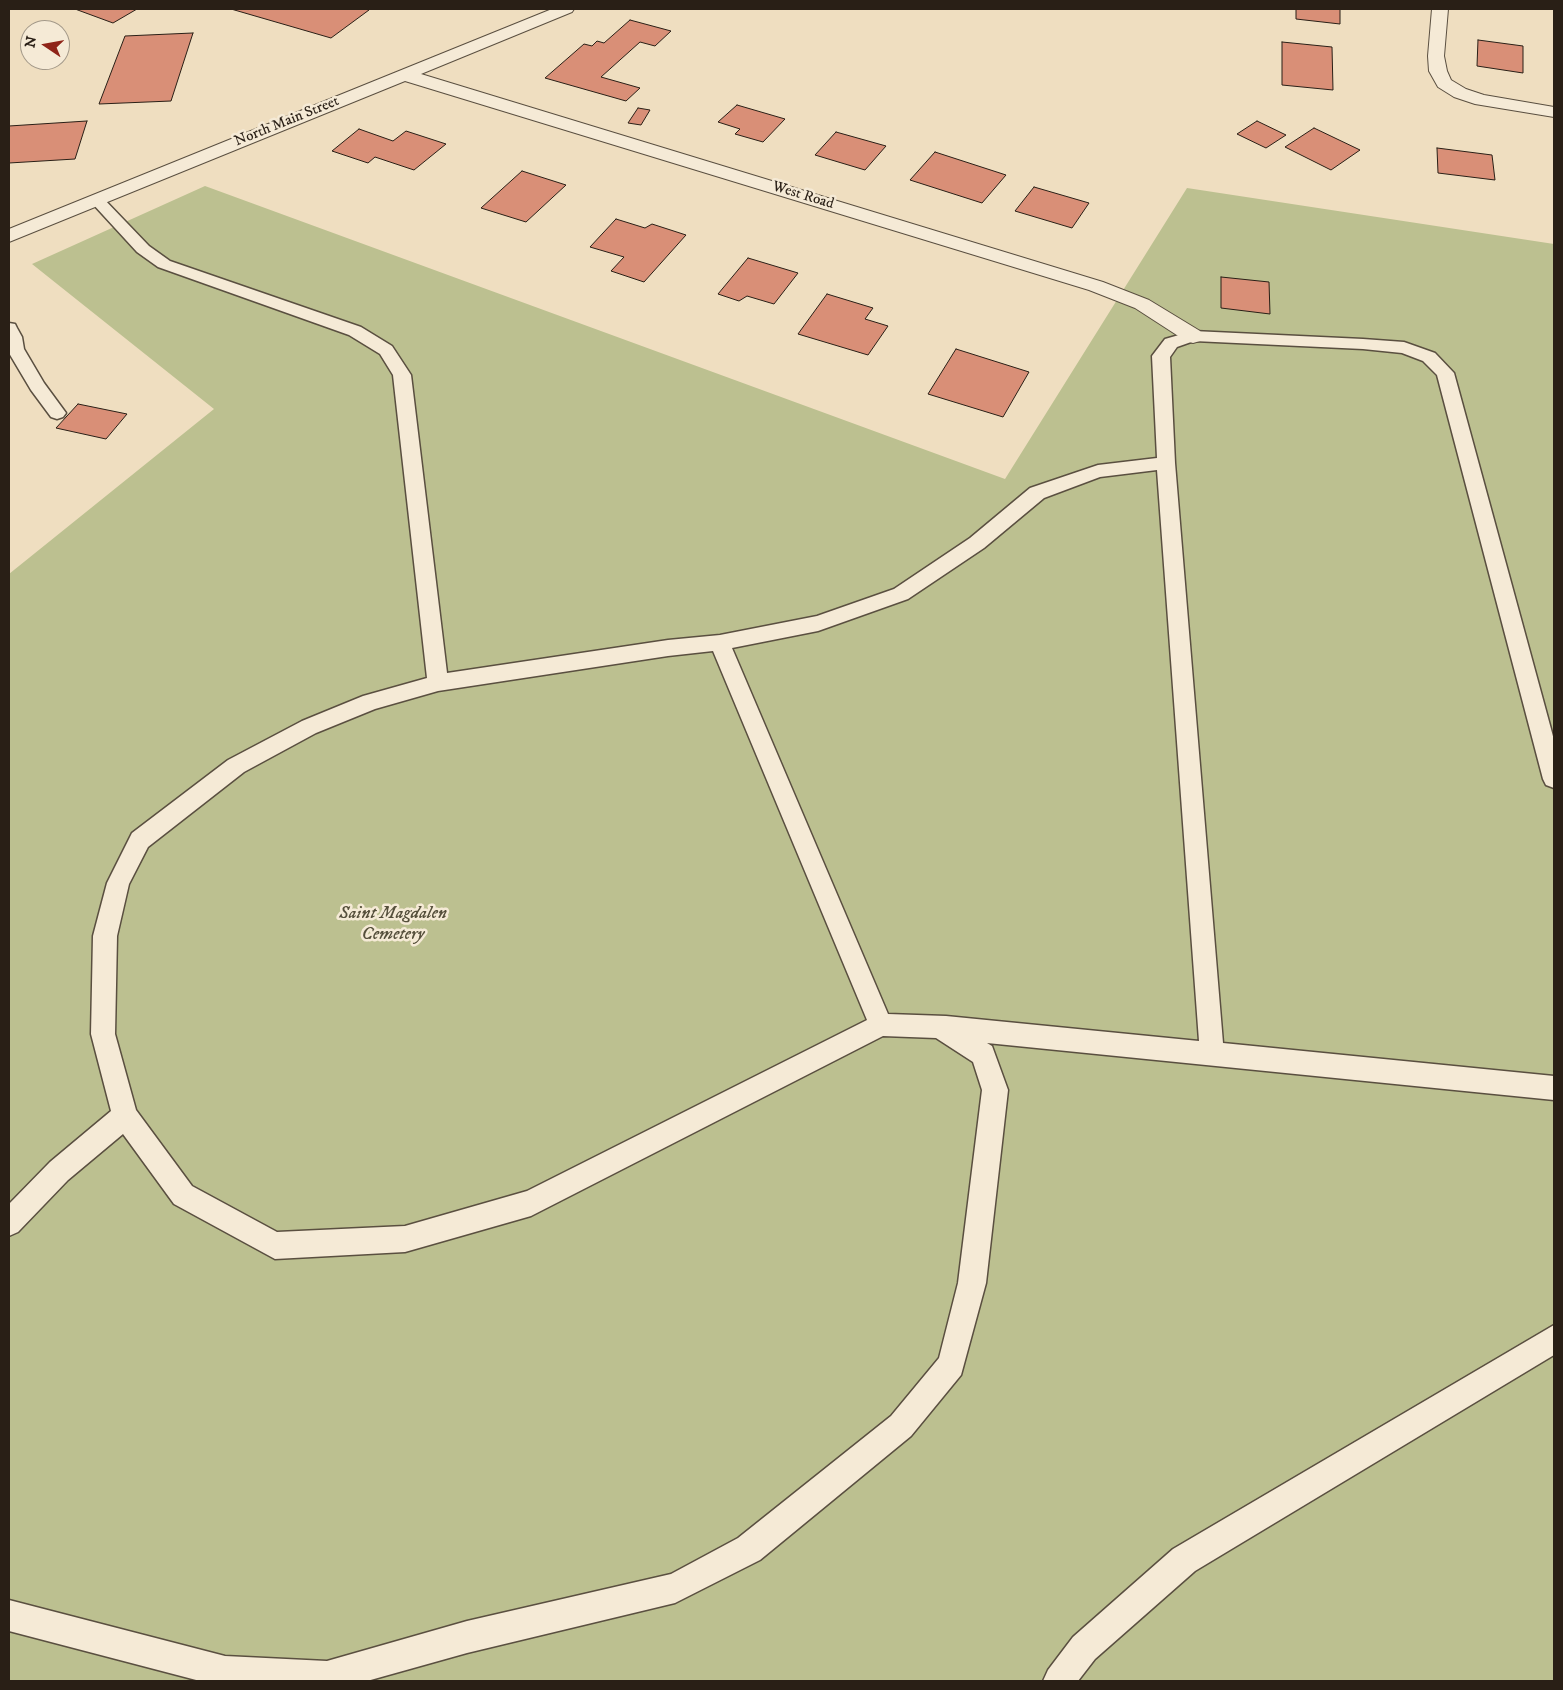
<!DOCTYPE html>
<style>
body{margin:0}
#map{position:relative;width:1563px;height:1690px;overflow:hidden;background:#efdec0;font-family:"IM FELL DW Pica",serif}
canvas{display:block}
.frame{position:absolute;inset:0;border:10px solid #291f16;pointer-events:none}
.north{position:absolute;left:20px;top:20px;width:50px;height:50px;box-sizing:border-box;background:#f5ead6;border:1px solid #a39989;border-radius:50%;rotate:282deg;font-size:14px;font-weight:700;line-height:20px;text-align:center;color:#291f16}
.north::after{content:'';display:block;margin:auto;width:18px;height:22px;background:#8f2418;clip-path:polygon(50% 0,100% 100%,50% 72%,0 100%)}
</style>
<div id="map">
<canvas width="1563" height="1690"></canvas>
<div class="frame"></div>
<div class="north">N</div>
</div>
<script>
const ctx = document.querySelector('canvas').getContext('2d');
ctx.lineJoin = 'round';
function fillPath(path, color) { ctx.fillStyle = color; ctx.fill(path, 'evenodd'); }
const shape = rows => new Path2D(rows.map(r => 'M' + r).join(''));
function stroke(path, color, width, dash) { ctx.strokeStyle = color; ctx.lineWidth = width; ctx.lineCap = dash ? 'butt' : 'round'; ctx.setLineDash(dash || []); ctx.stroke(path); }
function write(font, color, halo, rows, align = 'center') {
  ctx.font = font + ' "IM FELL DW Pica",serif'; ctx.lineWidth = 5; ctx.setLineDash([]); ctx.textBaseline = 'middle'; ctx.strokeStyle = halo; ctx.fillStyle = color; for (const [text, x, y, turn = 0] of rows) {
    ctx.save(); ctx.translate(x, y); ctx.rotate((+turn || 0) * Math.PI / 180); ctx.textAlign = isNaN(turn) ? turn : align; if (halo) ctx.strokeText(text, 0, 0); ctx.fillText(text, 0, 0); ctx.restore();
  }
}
fillPath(shape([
 [205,186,1005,479,1187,188,1554,244,1554,1681,9,1681,9,574,214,409,32,264]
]), '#bcc090');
const building = shape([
 [75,9,137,9,113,23,75,9],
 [231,9,365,9,369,10,331,38,231,9],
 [1296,9,1340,9,1340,24,1296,19,1296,9],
 [630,20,671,31,655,46,640,42,601,77,640,88,626,101,545,78,584,44,592,46,597,41,604,43,630,20],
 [193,33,171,101,99,104,125,36,193,33],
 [1478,40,1523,46,1523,73,1477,66,1478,40],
 [1282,42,1332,47,1333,90,1282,85,1282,42],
 [737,105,785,119,763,142,735,134,740,129,718,122,737,105],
 [638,108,650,110,641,125,628,123,638,108],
 [87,121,75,159,9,163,9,126,87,121],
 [1257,121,1286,135,1266,148,1237,134,1257,121],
 [1314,128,1360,150,1331,170,1285,147,1314,128],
 [359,129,393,141,406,131,446,144,414,170,375,157,368,163,332,151,359,129],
 [836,132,886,146,865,170,815,155,836,132],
 [1437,148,1492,155,1495,180,1438,173,1437,148],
 [935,152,1006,175,982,203,910,180,935,152],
 [522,171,566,185,526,222,481,208,522,171],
 [1034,187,1089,203,1072,228,1015,211,1034,187],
 [616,219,645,228,652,224,686,235,644,282,611,271,624,257,590,247,616,219],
 [748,258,798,273,774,304,747,296,739,301,718,294,748,258],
 [1221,277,1269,282,1270,314,1221,308,1221,277],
 [827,294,873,308,865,319,888,326,868,355,798,334,827,294],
 [956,349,1029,372,1003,417,928,394,956,349],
 [78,404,127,414,106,439,56,428,78,404]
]);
fillPath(building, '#d98f77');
stroke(building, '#291f16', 1);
const service = shape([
 [97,195,102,197,149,246,170,261,361,327,392,346,411,375,447,673,668,640,720,635,817,616,894,589,970,538,1030,488,1098,465,1157,458,1152,356,1165,339,1193,331,1363,339,1404,342,1435,353,1454,373,1554,740,1554,788,1546,785,1543,779,1437,375,1423,361,1402,353,1363,349,1194,341,1177,347,1170,357,1175,463,1223,1043,1554,1076,1554,1100,987,1043,992,1046,1008,1090,986,1283,961,1375,911,1436,760,1560,675,1603,467,1653,367,1681,200,1681,9,1631,9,1600,225,1656,327,1661,467,1621,671,1574,738,1538,891,1416,939,1358,958,1283,982,1090,973,1062,936,1038,883,1036,531,1216,405,1252,275,1259,174,1204,123,1134,68,1180,18,1232,9,1236,9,1204,50,1162,111,1111,91,1034,93,936,107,883,132,833,228,760,302,721,363,696,427,678,393,375,380,354,349,335,158,267,137,252,92,203,89,200,92,197,97,195],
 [1157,470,1199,1041,946,1016,888,1014,732,648,818,631,908,599,984,548,1044,498,1100,477,1157,470],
 [713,651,867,1020,527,1191,405,1226,277,1232,192,1186,136,1110,115,1034,117,936,129,884,148,847,244,772,316,733,375,709,438,691,668,656,713,651],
 [9,323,15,324,17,328,22,337,24,349,44,383,66,413,63,417,57,419,51,417,31,390,9,353,9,323],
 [1554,1325,1554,1355,1195,1571,1095,1659,1078,1681,1043,1681,1048,1670,1073,1637,1173,1549,1554,1325]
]);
const minor = shape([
 [552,9,574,9,572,12,421,74,1103,282,1149,300,1200,331,1203,336,1200,341,1193,343,1186,341,1135,308,1089,290,405,81,9,242,9,229,552,9],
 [1432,9,1448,9,1444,56,1447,71,1451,80,1466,89,1484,95,1554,107,1554,117,1475,104,1454,97,1438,87,1429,71,1428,56,1432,9]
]);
stroke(service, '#5a4f40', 3);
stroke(minor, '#5a4f40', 2);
fillPath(service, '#f5ead6');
fillPath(minor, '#f5ead6');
write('15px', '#291f16', '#f5ead6', [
 ["North Main Street",287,122,-22],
 ["West Road",803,196,17]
]);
write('italic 18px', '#554f3b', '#f5ead6', [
 ["Saint Magdalen",393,914],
 ["Cemetery",393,935]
]);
</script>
